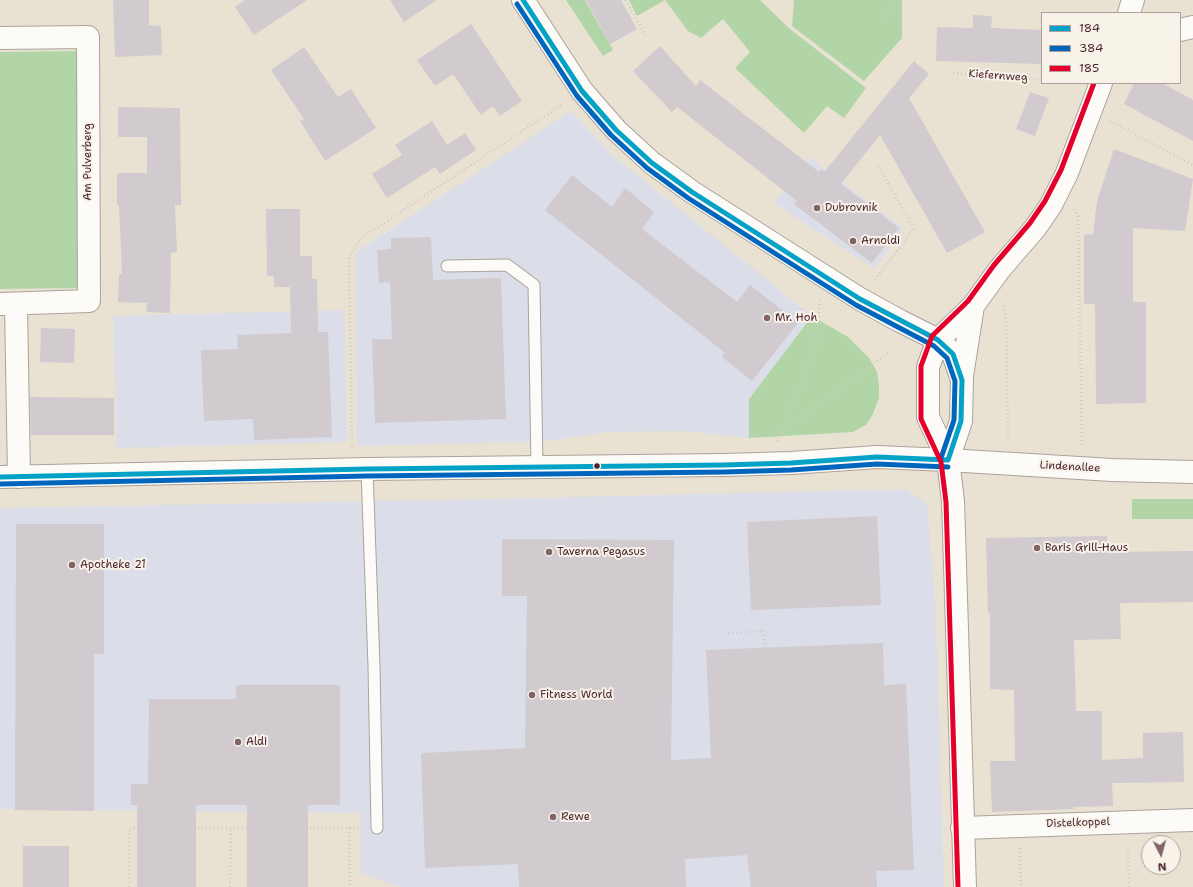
<!DOCTYPE html>
<style>
body{margin:0}
#map{position:relative;width:1193px;height:887px;overflow:hidden;background:#e9e2d3;font-family:"Shantell Sans",sans-serif}
canvas{display:block}
.legend{position:absolute;left:1041px;top:12px;width:140px;height:72px;box-sizing:border-box;background:#f7f3e8;border:1px solid #b29e9c;margin:0;padding:5px 7px;list-style:none;font-size:12px;color:#4a1f2b}
.legend li{display:flex;align-items:center;gap:8px;height:20px}
.legend b{width:20px;border:1px solid #b29e9c}
.north{position:absolute;left:1141px;top:835px;width:40px;height:40px;box-sizing:border-box;background:#f7f3e8;border:1px solid #b29e9c;border-radius:50%;rotate:174deg;font-size:11px;font-weight:700;line-height:16px;text-align:center;color:#4a1f2b}
.north::after{content:'';display:block;margin:auto;width:14px;height:18px;background:#826366;clip-path:polygon(50% 0,100% 100%,50% 72%,0 100%)}
</style>
<div id="map">
<canvas width="1193" height="887"></canvas>
<ul class="legend">
<li><b style="height:5px;background:#04a2c6"></b>184</li>
<li><b style="height:5px;background:#0065bd"></b>384</li>
<li><b style="height:5px;background:#e4002b"></b>185</li>
</ul>
<div class="north">N</div>
</div>
<script>
const ctx = document.querySelector('canvas').getContext('2d');
ctx.lineJoin = 'round';
function fillPath(path, color) { ctx.fillStyle = color; ctx.fill(path, 'evenodd'); }
const shape = rows => new Path2D(rows.map(r => 'M' + r).join(''));
function stroke(path, color, width, dash) { ctx.strokeStyle = color; ctx.lineWidth = width; ctx.lineCap = dash ? 'butt' : 'round'; ctx.setLineDash(dash || []); ctx.stroke(path); }
function write(font, color, halo, rows, align = 'center') {
  ctx.font = font + ' "Shantell Sans",sans-serif'; ctx.lineWidth = 4; ctx.setLineDash([]); ctx.textBaseline = 'middle'; ctx.strokeStyle = halo; ctx.fillStyle = color; for (const [text, x, y, turn = 0] of rows) {
    ctx.save(); ctx.translate(x, y); ctx.rotate((+turn || 0) * Math.PI / 180); ctx.textAlign = isNaN(turn) ? turn : align; if (halo) ctx.strokeText(text, 0, 0); ctx.fillText(text, 0, 0); ctx.restore();
  }
}
fillPath(shape([
 [571,111,611,154,812,316,749,399,749,438,683,431,608,432,556,440,518,442,357,446,356,252],
 [809,157,903,228,875,269,774,203],
 [344,310,347,442,117,448,113,316],
 [906,489,927,504,936,613,944,887,400,887,360,873,360,813,0,809,0,508,493,499]
]), '#dbdee8');
fillPath(shape([
 [566,0,585,0,613,50,603,56],
 [629,0,665,0,637,16],
 [665,0,760,0,790,29,866,88,844,118,827,106,804,133,735,68,750,52,723,19,701,38,688,31],
 [794,0,902,0,902,38,864,81,792,26],
 [77,51,79,288,0,289,0,52],
 [812,316,848,337,869,358,877,372,879,385,879,398,873,414,866,425,853,432,749,438,749,399],
 [1132,499,1193,499,1193,519,1132,519]
]), '#b2d5a8');
fillPath(shape([
 [113,0,149,0,149,25,161,26,162,55,115,57],
 [245,0,307,0,254,35,235,7],
 [390,0,437,0,404,22],
 [586,0,621,0,637,29,610,44],
 [973,15,992,16,991,28,1042,30,1042,64,936,61,937,27,973,28],
 [471,24,522,101,500,116,493,106,481,115,453,74,435,86,417,60],
 [660,46,696,86,700,80,819,172,821,169,825,171,914,61,929,74,909,98,985,232,947,253,880,135,841,184,899,228,872,263,794,204,797,201,677,107,672,112,633,71],
 [304,47,338,97,351,89,376,128,325,161,300,121,304,119,271,70],
 [1134,83,1162,83,1193,100,1193,141,1124,104],
 [1030,92,1049,98,1035,136,1016,129],
 [118,107,180,108,181,205,175,205,177,252,171,253,170,313,146,312,147,303,118,302,119,274,122,274,119,205,117,205,117,173,147,173,147,137,118,137],
 [432,121,447,145,465,133,476,150,440,174,435,167,387,198,372,174,402,155,395,145],
 [1114,149,1193,179,1185,231,1133,228,1133,302,1146,302,1146,403,1096,404,1095,304,1084,304,1084,235,1093,234,1097,201],
 [572,175,612,207,625,188,654,212,642,229,737,302,750,285,798,323,752,381,722,357,724,352,545,210],
 [266,209,300,209,300,256,312,256,312,279,317,279,318,332,328,332,332,437,254,440,253,419,204,421,201,350,238,349,237,335,291,333,290,287,274,287,274,276,267,276],
 [431,237,433,280,501,278,506,419,375,423,372,339,392,339,390,282,379,283,377,250,391,249,391,238],
 [41,328,75,329,74,363,40,362],
 [30,397,114,398,114,435,31,435],
 [877,516,881,605,751,610,747,522],
 [16,524,104,524,104,654,94,654,94,811,15,810],
 [1107,536,1107,552,1193,551,1193,602,1120,603,1121,639,1074,640,1076,711,1102,711,1102,760,1143,758,1143,733,1183,732,1184,782,1112,783,1113,806,1073,807,1074,809,992,812,990,761,1015,761,1014,690,990,689,990,613,988,613,986,538],
 [502,539,674,540,671,760,711,758,706,650,883,643,884,685,906,684,914,870,876,871,877,887,751,887,747,855,685,859,686,887,519,887,518,864,425,868,421,753,525,748,527,596,502,596],
 [236,685,340,685,340,805,308,805,308,887,247,887,247,805,196,805,196,887,137,887,137,805,131,805,131,784,148,784,149,699,236,699],
 [23,846,69,846,69,887,23,887]
]), '#d1cacf');
const service = shape([
 [447,266,507,265,534,285,537,467],
 [367,469,374,666,377,828]
]);
const minor = shape([
 [1180,30,1193,27],
 [0,38,88,37,89,301,0,304],
 [16,304,19,477],
 [948,460,1112,470,1193,472],
 [962,828,1193,820]
]);
const tertiary = shape([
 [523,0,582,91,616,130,652,163,692,192,860,299,900,321,938,340,953,354,962,380,961,421,948,460],
 [1129,13,1133,0],
 [962,376,973,306],
 [0,477,367,469,724,465,791,463,877,457,948,460],
 [965,887,953,501,948,460,928,417,928,367,938,340,973,306,999,270,1036,227,1051,205,1067,173,1101,83]
]);
stroke(service, '#aba29b', 13);
stroke(minor, '#aba29b', 24);
stroke(tertiary, '#aba29b', 24);
stroke(shape([
 [626,0,647,38],
 [884,22,895,0],
 [953,73,1042,80],
 [1110,121,1193,165],
 [1074,209,1078,216,1082,445],
 [875,280,914,229,878,165],
 [1003,306,1006,318,1008,438],
 [781,433,888,353],
 [777,441,815,351,820,300],
 [352,447,349,258,360,239,563,104],
 [728,633,764,631,765,648],
 [349,828,350,887],
 [1128,846,1129,887],
 [1020,848,1021,887],
 [129,887,129,828,360,828],
 [230,887,231,828]
]), '#cfc9c7', 2.5, [1, 3]);
stroke(service, '#fcfbf8', 11);
stroke(minor, '#fcfbf8', 22);
stroke(tertiary, '#fcfbf8', 22);
stroke(shape([
 [523,0,582,91,616,130,652,163,692,192,860,299,938,340,953,354,962,380,961,421,948,460],
 [0,477,367,469,724,465,791,463,877,457,948,460]
]), '#04a2c6', 5);
stroke(shape([
 [517,4,577,96,611,135,647,168,688,198,856,305,934,346,947,358,955,381,954,420,941,458],
 [0,484,367,476,724,472,791,470,877,464,948,467]
]), '#0065bd', 5);
stroke(shape([
 [958,887,946,502,941,462,921,419,921,366,932,336,968,301,994,265,1030,223,1045,201,1061,170,1094,83]
]), '#e4002b', 5);
for (const [x, y, r, color] of [
 [817,208,4,"#826366"],
 [853,241,4,"#826366"],
 [767,318,4,"#826366"],
 [597,466,3.5,"#4a1f2b"],
 [1037,548,4,"#826366"],
 [549,552,4,"#826366"],
 [72,565,4,"#826366"],
 [532,695,4,"#826366"],
 [238,742,4,"#826366"],
 [553,817,4,"#826366"]
]) { const dot = new Path2D(); dot.arc(x, y, r, 0, 2 * Math.PI); ctx.fillStyle = color; ctx.fill(dot); stroke(dot, '#f7f3e8', 1.5); }
write('11px', '#4a1f2b', '#f7f3e8', [
 ["Kiefernweg",998,76,4],
 ["Am Pulverberg",88,162,-90],
 ["Lindenallee",1070,467,3],
 ["Distelkoppel",1078,823,-2]
]);
write('11px', '#4a1f2b', '#f7f3e8', [
 ["Dubrovnik",825,208],
 ["Arnoldi",861,241],
 ["Mr. Hoh",775,318],
 ["Baris Grill-Haus",1045,548],
 ["Taverna Pegasus",557,552],
 ["Apotheke 21",80,565],
 ["Fitness World",540,695],
 ["Aldi",246,742],
 ["Rewe",561,817]
], 'left');
</script>
